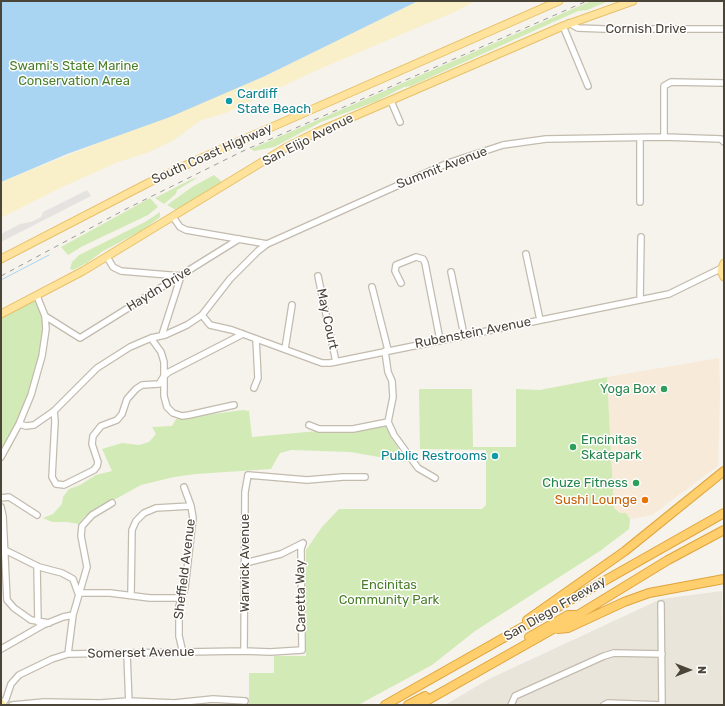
<!DOCTYPE html>
<style>
body{margin:0}
#map{position:relative;width:725px;height:706px;overflow:hidden;background:#f6f3ec;font-family:Rubik,sans-serif}
canvas{display:block}
.frame{position:absolute;inset:0;border:2px solid #4b4439;pointer-events:none}
.north{position:absolute;left:669px;top:650px;width:40px;height:40px;-webkit-text-stroke:3px #fff;paint-order:stroke;rotate:90deg;font-size:11px;font-weight:700;line-height:16px;text-align:center;color:#4b4439}
.north::after{content:'';display:block;margin:auto;width:14px;height:18px;background:#4b4439;clip-path:polygon(50% 0,100% 100%,50% 72%,0 100%)}
</style>
<div id="map">
<canvas width="725" height="706"></canvas>
<div class="frame"></div>
<div class="north">N</div>
</div>
<script>
const ctx = document.querySelector('canvas').getContext('2d');
ctx.lineJoin = 'round';
function fillPath(path, color) { ctx.fillStyle = color; ctx.fill(path, 'evenodd'); }
const shape = rows => new Path2D(rows.map(r => 'M' + r).join(''));
function stroke(path, color, width, dash) { ctx.strokeStyle = color; ctx.lineWidth = width; ctx.lineCap = dash ? 'butt' : 'round'; ctx.setLineDash(dash || []); ctx.stroke(path); }
function write(font, color, halo, rows, align = 'center') {
  ctx.font = font + ' Rubik,sans-serif'; ctx.lineWidth = 3; ctx.setLineDash([]); ctx.textBaseline = 'middle'; ctx.strokeStyle = halo; ctx.fillStyle = color; for (const [text, x, y, turn = 0] of rows) {
    ctx.save(); ctx.translate(x, y); ctx.rotate((+turn || 0) * Math.PI / 180); ctx.textAlign = isNaN(turn) ? turn : align; if (halo) ctx.strokeText(text, 0, 0); ctx.fillText(text, 0, 0); ctx.restore();
  }
}
fillPath(shape([
 [722,591,724,705,445,705,489,679,661,599]
]), '#eae5da');
fillPath(shape([
 [719,358,720,394,718,466,652,515,630,519,626,513,620,513,614,508,607,377]
]), '#f7ead8');
fillPath(shape([
 [591,1,609,1,587,10,578,11,411,86,404,87,377,101,321,122,274,147,254,151,251,149],
 [214,175,221,181,220,184,176,210,167,205,192,187],
 [197,178,177,190,176,194,164,204,155,198,192,179],
 [150,198,158,207,148,215,83,246,68,255,61,247],
 [160,212,160,217,143,230,103,251,87,263,73,270,70,269,72,262,79,255,145,222],
 [37,296,46,323,32,393,1,456,1,314],
 [607,377,614,508,620,513,626,513,630,519,629,529,600,551,475,631,432,665,358,705,249,705,249,673,274,673,274,656,306,656,306,550,322,527,339,509,482,509,486,505,486,450,420,449,419,389,472,389,473,447,516,447,516,389,540,390],
 [243,410,249,411,252,437,385,425,392,439,408,462,350,452,291,450,280,453,271,469,196,474,174,477,141,485,85,516,78,524,67,522,52,522,43,518,53,514,62,504,63,497,69,489,80,485,96,475,112,471,102,449,122,443,139,445,149,442,156,434,152,427,172,426,176,419]
]), '#d2eab5');
fillPath(shape([
 [418,1,475,1,459,10,315,71,226,113,201,120,174,140,147,153,118,162,60,188,1,218,1,182,265,76]
]), '#f9efc9');
fillPath(shape([
 [87,190,91,196,1,242,1,234,20,224,31,222,41,217,43,212]
]), '#e5e3e0');
fillPath(shape([
 [1,1,418,1,265,76,170,117,67,154,1,182]
]), '#a9d4f2');
stroke(shape([
 [388,89,390,90],
 [1,280,49,255]
]), '#a9d4f2', 1);
const minor = shape([
 [569,23,578,28,604,29,724,29],
 [563,26,588,86],
 [391,101,400,122],
 [664,137,664,86,671,82,724,83],
 [640,202,640,139],
 [173,217,180,227,186,230,267,244],
 [526,254,540,320],
 [107,257,113,267,121,271,181,276,162,335],
 [451,272,464,335],
 [318,276,336,362],
 [401,283,395,271,396,265,416,257,423,259,425,263,440,340],
 [372,287,388,350],
 [640,300,641,237],
 [202,315,210,325,232,330,322,363,330,363,669,294,722,268],
 [45,316,80,338,239,239],
 [151,338,161,352,164,362,164,396,167,407,173,413,182,416,189,415,234,405],
 [285,349,292,305],
 [385,351,388,372,392,381,393,397,388,422,394,435,418,468,435,478],
 [254,388,258,378,256,339],
 [54,411,55,421,52,477,56,484,64,485,94,470,97,466,98,462,92,444,93,436,101,426,117,420,122,414,127,399,136,389,142,385,159,384,164,376,169,372,243,334],
 [19,424,26,426,34,425,54,411,97,368,130,347,151,338,165,335,187,325,202,315,230,279,258,251,267,244,448,163,503,145,546,139,664,137,721,139,724,142],
 [309,425,319,429,353,429,388,422],
 [1,457,19,424,31,395,42,356,46,329,45,316,37,296],
 [1,498,9,497,37,515],
 [1,507,3,516,7,600,14,608,31,620,49,623],
 [5,550,39,567,62,573,73,579,78,593,110,593,150,598,181,598],
 [245,563,281,554,303,543],
 [37,566,38,622],
 [131,594,132,530,136,521,144,513,156,508,191,506],
 [661,604,662,705],
 [1,649,43,625,63,617,73,615],
 [244,651,245,492,248,475,307,480,343,477,365,477],
 [183,653,179,636,179,606,185,588,193,518,191,506,184,487],
 [68,654,73,615,87,567,81,536,82,526,92,515,112,503],
 [127,654,129,705],
 [2,704,6,699,11,684,19,675,52,659,68,654,244,651,270,652,302,650,301,549,303,543],
 [12,705,44,702,100,703,129,701,174,703,213,699,245,701],
 [511,705,515,696,604,656,614,653,662,654],
 [604,705,608,703,662,705]
]);
const major = shape([
 [1,259,148,183,199,159,559,1],
 [724,263,721,271,724,277],
 [1,314,83,271,285,148,315,133,563,26,633,1],
 [1,703,2,705]
]);
const highway = shape([
 [527,620,625,551,724,471],
 [558,629,568,628,624,602,649,593,724,579],
 [529,637,568,615,577,615],
 [385,705,724,513],
 [408,705,425,696],
 [419,705,578,615,668,560,724,530]
]);
stroke(minor, '#c2bbae', 8);
stroke(major, '#e6c16a', 9);
stroke(highway, '#e0a43c', 10);
stroke(minor, '#fff', 5.5);
stroke(major, '#ffe39c', 7);
stroke(highway, '#ffcf6e', 8);
stroke(shape([
 [1,276,126,209,243,151,587,1]
]), '#9a9a9a', 1, [5, 5]);
for (const [x, y, r, color] of [
 [229,101,4,"#0f9aa8"],
 [664,389,4,"#2e9e5b"],
 [573,447,4,"#2e9e5b"],
 [495,456,4,"#0f9aa8"],
 [636,483,4,"#2e9e5b"],
 [645,500,4,"#e8710a"]
]) { const dot = new Path2D(); dot.arc(x, y, r, 0, 2 * Math.PI); ctx.fillStyle = color; ctx.fill(dot); stroke(dot, '#fff', 1.5); }
write('13px', '#4b4439', '#fff', [
 ["Cornish Drive",646,29],
 ["San Elijo Avenue",308,140,-27],
 ["South Coast Highway",212,154,-24],
 ["Summit Avenue",442,168,-21],
 ["Haydn Drive",159,289,-32],
 ["May Court",327,319,78],
 ["Rubenstein Avenue",473,333,-11],
 ["Warwick Avenue",245,563,-90],
 ["Sheffield Avenue",185,569,-83],
 ["Caretta Way",301,596,-91],
 ["San Diego Freeway",555,609,-30],
 ["Somerset Avenue",141,653,-1]
]);
write('13px', '#4a7f2a', '#fff', [
 ["Swami's State Marine",74,66],
 ["Conservation Area",74,81],
 ["Encinitas",389,585],
 ["Community Park",389,600]
]);
write('13px', '#0d838f', '#fff', [
 ["Cardiff",237,94],
 ["State Beach",237,109],
 ["Public Restrooms",487,456,"right"]
], 'left');
write('13px', '#27864d', '#fff', [
 ["Yoga Box",656,389],
 ["Encinitas",581,440,"left"],
 ["Skatepark",581,455,"left"],
 ["Chuze Fitness",628,483]
], 'right');
write('13px', '#c56008', '#fff', [
 ["Sushi Lounge",637,500]
], 'right');
</script>
